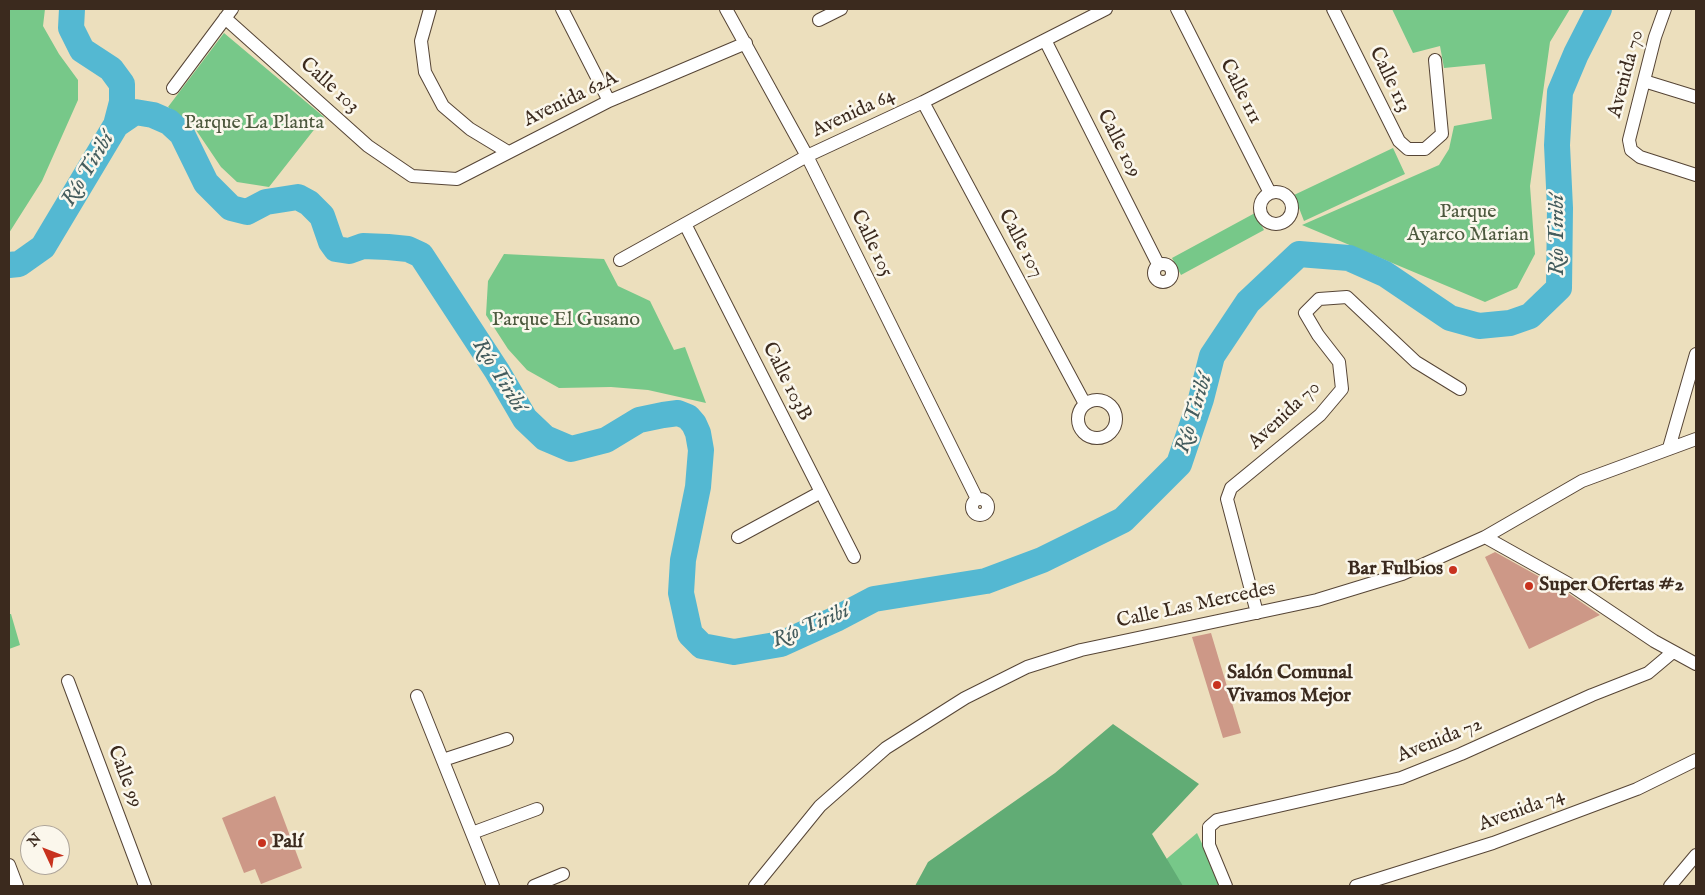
<!DOCTYPE html>
<meta charset="utf-8">
<style>
body{margin:0}
#map{position:relative;width:1705px;height:895px;overflow:hidden;background:#ecdfbd;font-family:"IM FELL English",serif}
canvas{display:block}
.frame{position:absolute;inset:0;border:10px solid #3b2a1e;pointer-events:none}
.north{position:absolute;left:20px;top:825px;width:50px;height:50px;box-sizing:border-box;background:#fbf7ec;border:1px solid #aea59a;border-radius:50%;rotate:313deg;font-size:14px;font-weight:700;line-height:20px;text-align:center;color:#3b2a1e}
.north::after{content:'';display:block;margin:auto;width:18px;height:22px;background:#c8321e;clip-path:polygon(50% 0,100% 100%,50% 72%,0 100%)}
</style>
<div id="map">
<canvas width="1705" height="895"></canvas>
<div class="frame"></div>
<div class="north">N</div>
</div>
<script>
const ctx = document.querySelector('canvas').getContext('2d');
ctx.lineJoin = 'round';
function fillPath(path, color) { ctx.fillStyle = color; ctx.fill(path, 'evenodd'); }
const shape = rows => new Path2D(rows.map(r => 'M' + r).join(''));
function stroke(path, color, width, dash) { ctx.strokeStyle = color; ctx.lineWidth = width; ctx.lineCap = dash ? 'butt' : 'round'; ctx.setLineDash(dash || []); ctx.stroke(path); }
function write(font, color, halo, rows, align = 'center') {
  ctx.font = font + ' "IM FELL English",serif'; ctx.lineWidth = 5; ctx.setLineDash([]); ctx.textBaseline = 'middle'; ctx.strokeStyle = halo; ctx.fillStyle = color; for (const [text, x, y, turn = 0] of rows) {
    ctx.save(); ctx.translate(x, y); ctx.rotate((+turn || 0) * Math.PI / 180); ctx.textAlign = isNaN(turn) ? turn : align; if (halo) ctx.strokeText(text, 0, 0); ctx.fillText(text, 0, 0); ctx.restore();
  }
}
fillPath(shape([
 [9,9,45,9,43,26,59,54,78,80,78,100,42,181,9,233],
 [1392,9,1570,9,1550,42,1530,186,1535,254,1517,288,1485,302,1302,225,1439,165,1449,149,1454,126,1492,119,1485,64,1444,68,1440,46,1413,53],
 [224,33,324,117,269,187,237,182,221,167,192,124,168,107],
 [1393,148,1405,174,1304,221,1294,195],
 [1255,213,1264,230,1181,275,1172,258],
 [504,254,604,259,618,286,650,301,674,350,685,347,706,403,648,390,611,387,559,388,527,370,508,349,486,315,488,281],
 [9,614,11,614,20,645,9,649],
 [1197,833,1222,886,1177,886,1157,867]
]), '#77c889');
fillPath(shape([
 [1113,724,1199,784,1152,834,1183,886,915,886,928,862,1055,773]
]), '#61ac75');
stroke(shape([
 [72,9,71,28,82,50,111,69,122,84,122,102,116,125],
 [9,265,19,264,43,247,116,125,135,112,153,115,169,122,182,134,206,183,231,208,247,212,266,202,298,197,309,203,322,216,331,242,336,249,349,251,363,246,388,247,408,249,421,255,497,371,525,419,545,438,571,449,606,440,639,420,663,415,678,413,688,417,694,424,698,433,701,450,698,487,683,560,681,593,690,634,702,646,734,652,781,644,836,619,874,599,986,581,1042,560,1123,520,1179,464,1201,399,1212,356,1248,302,1299,254,1349,258,1385,274,1450,318,1479,326,1510,323,1530,316,1559,288,1560,208,1557,145,1560,92,1576,54,1599,9]
]), '#54b8d2', 26);
fillPath(shape([
 [1495,552,1565,591,1600,615,1529,649,1485,557],
 [1211,633,1241,733,1223,738,1192,637],
 [275,796,302,868,261,884,255,869,244,873,222,818]
]), '#cd9887');
const minor = shape([
 [430,9,421,41,425,72,443,106,470,129,508,152],
 [562,9,609,101],
 [726,9,807,156,977,499],
 [1177,9,1270,193],
 [1333,9,1399,141,1408,149,1425,149,1442,134,1435,60],
 [1665,9,1655,37,1629,140,1631,150,1640,157,1696,175],
 [225,18,368,146,412,176,457,179,609,101,746,43],
 [819,20,841,9],
 [1045,40,1158,264],
 [1644,81,1696,97],
 [173,88,232,9],
 [923,102,1085,404],
 '1260 208a16 16 0 1 1 32 0a16 16 0 1 1-32 0Z',
 [685,224,854,557],
 [620,260,807,156,923,102,1106,9],
 '1154 273a9 9 0 1 1 18 0a9 9 0 1 1-18 0Z',
 '1078 419a19 19 0 1 1 38 0a19 19 0 1 1-38 0Z',
 [1669,448,1696,354],
 '972 507a8 8 0 1 1 16 0a8 8 0 1 1-16 0Z',
 [738,537,821,492],
 [1485,537,1569,584,1654,641,1696,664],
 [1257,613,1227,499,1231,488,1320,415,1342,389,1339,362,1318,335,1305,313,1319,299,1347,297,1416,362,1460,389],
 [68,681,145,886],
 [417,696,493,886],
 [443,760,507,739],
 [472,833,537,809],
 [9,865,17,886],
 [534,886,563,874],
 [755,886,820,806,886,748,965,698,1027,667,1081,650,1317,600,1402,574,1485,537,1582,481,1696,439],
 [1226,886,1209,845,1209,827,1217,820,1401,778,1461,754,1592,695,1648,673,1673,652],
 [1356,886,1493,843,1637,789,1696,760],
 [1670,886,1696,855]
]);
stroke(minor, '#564536', 14);
stroke(minor, '#fff', 12);
for (const [x, y, r, color] of [
 [1453,570,5,"#c8321e"],
 [1529,586,5,"#c8321e"],
 [1217,685,5,"#c8321e"],
 [262,843,5,"#c8321e"]
]) { const dot = new Path2D(); dot.arc(x, y, r, 0, 2 * Math.PI); ctx.fillStyle = color; ctx.fill(dot); stroke(dot, '#fbf7ec', 2); }
write('20px', '#3b2a1e', '#fbf7ec', [
 ["Avenida 70",1627,74,-75],
 ["Calle 113",1389,80,64],
 ["Calle 103",329,86,42],
 ["Calle 111",1240,92,63],
 ["Avenida 62A",571,100,-26],
 ["Avenida 64",854,114,-25],
 ["Calle 109",1118,144,63],
 ["Calle 105",871,244,64],
 ["Calle 107",1020,244,62],
 ["Calle 103B",786,382,63],
 ["Avenida 70",1285,416,-43],
 ["Calle Las Mercedes",1196,606,-12],
 ["Avenida 72",1440,741,-22],
 ["Calle 99",124,777,69],
 ["Avenida 74",1522,811,-20]
]);
write('20px', '#4d593e', '#fbf7ec', [
 ["Parque La Planta",254,124],
 ["Parque",1468,213],
 ["Ayarco Marian",1468,236],
 ["Parque El Gusano",566,321]
]);
write('bold 20px', '#3b2a1e', '#fbf7ec', [
 ["Bar Fulbios",1443,570,"right"],
 ["Super Ofertas #2",1539,586],
 ["Salón Comunal",1227,674],
 ["Vivamos Mejor",1227,697],
 ["Palí",272,843]
], 'left');
write('italic 21px', '#445c5d', '#fbf7ec', [
 ["Río Tiribí",89,170,-59],
 ["Río Tiribí",1559,235,-90],
 ["Río Tiribí",498,376,58],
 ["Río Tiribí",1195,414,-73],
 ["Río Tiribí",811,627,-23]
]);
</script>
